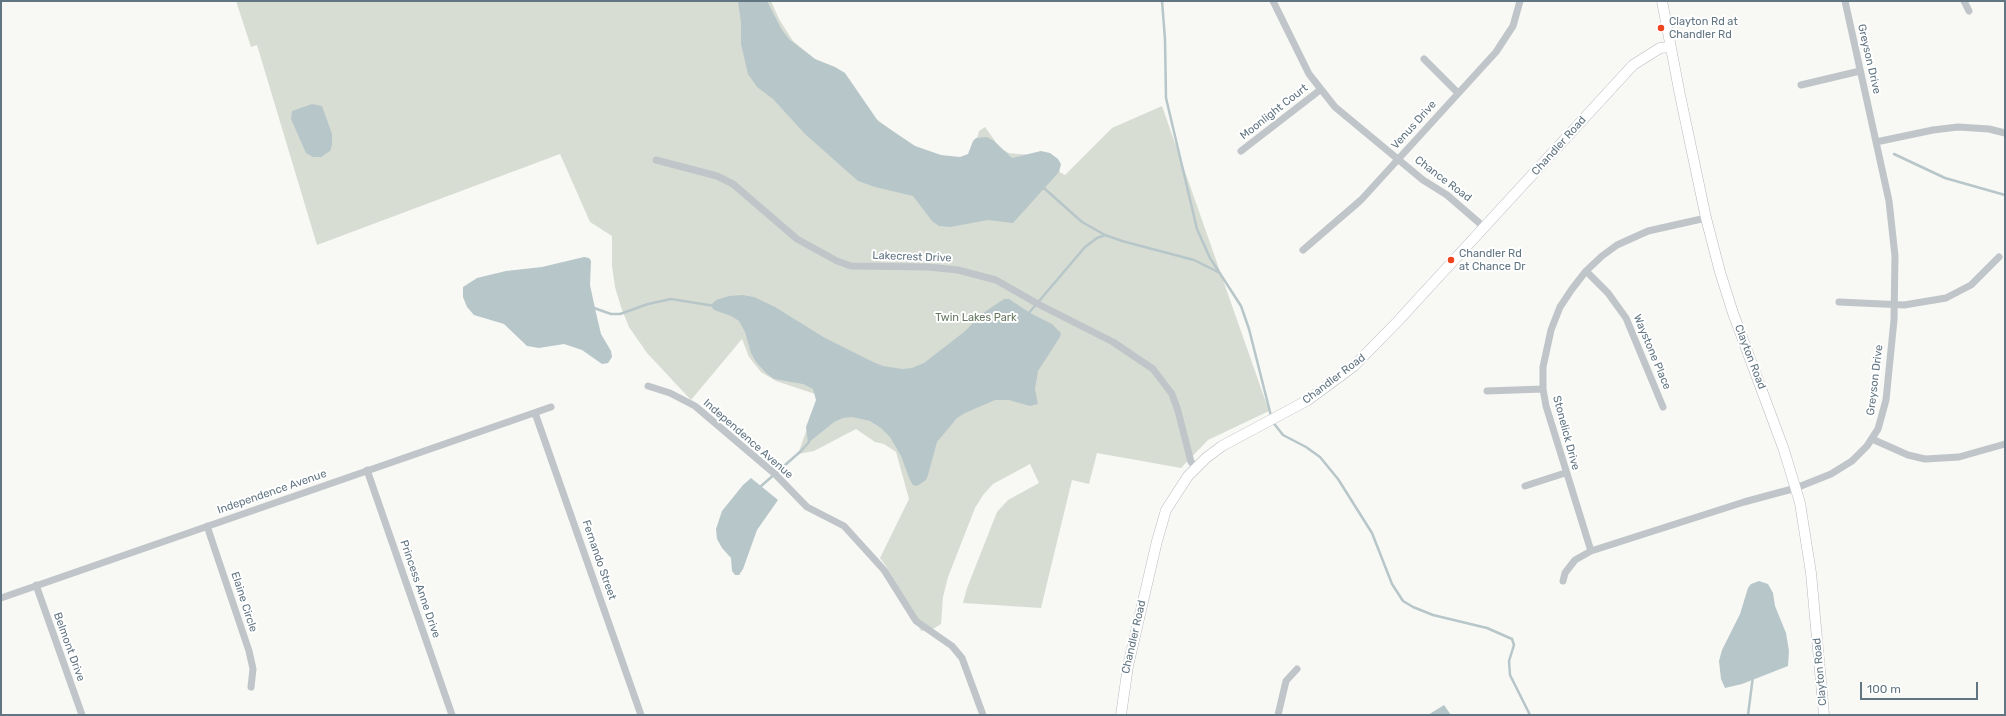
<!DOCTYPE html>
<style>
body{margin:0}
#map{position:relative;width:2006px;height:716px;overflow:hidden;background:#f8f8f5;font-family:Rubik,sans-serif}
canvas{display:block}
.frame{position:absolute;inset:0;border:2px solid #617582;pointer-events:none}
.scale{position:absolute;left:1860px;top:682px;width:118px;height:18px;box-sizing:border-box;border:2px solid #617582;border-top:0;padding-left:5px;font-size:12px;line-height:14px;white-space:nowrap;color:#617582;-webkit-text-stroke:3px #fff;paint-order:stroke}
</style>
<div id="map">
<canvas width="2006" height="716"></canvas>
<div class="frame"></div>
<div class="scale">100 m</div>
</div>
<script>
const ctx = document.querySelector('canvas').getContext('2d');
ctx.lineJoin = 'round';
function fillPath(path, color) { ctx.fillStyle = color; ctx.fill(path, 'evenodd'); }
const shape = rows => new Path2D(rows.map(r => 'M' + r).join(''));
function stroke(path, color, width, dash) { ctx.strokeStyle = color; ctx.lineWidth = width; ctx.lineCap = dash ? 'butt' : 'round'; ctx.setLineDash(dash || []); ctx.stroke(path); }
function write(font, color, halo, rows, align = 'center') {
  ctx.font = font + ' Rubik,sans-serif'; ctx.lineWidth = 4; ctx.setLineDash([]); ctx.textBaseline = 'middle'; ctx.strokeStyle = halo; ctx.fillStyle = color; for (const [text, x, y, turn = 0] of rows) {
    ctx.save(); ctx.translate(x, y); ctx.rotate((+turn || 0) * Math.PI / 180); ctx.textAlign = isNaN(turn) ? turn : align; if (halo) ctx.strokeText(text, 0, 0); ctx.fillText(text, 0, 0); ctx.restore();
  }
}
fillPath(shape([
 [236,1,771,1,779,19,793,41,820,63,867,112,907,142,933,156,971,159,979,131,985,127,1000,148,1009,153,1030,155,1065,175,1112,128,1162,106,1269,411,1208,440,1181,468,1097,453,1089,484,1072,480,1041,608,963,603,967,588,997,512,1008,500,1039,483,1030,464,993,484,983,495,975,508,948,577,943,597,941,624,933,629,921,631,886,566,880,558,909,499,896,452,884,444,875,442,856,429,814,451,798,454,808,426,824,397,776,381,761,372,749,357,742,339,691,400,647,353,629,327,621,307,615,287,612,266,612,236,590,222,560,154,317,245,257,45,251,47]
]), '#d8ddd4');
fillPath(shape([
 [738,1,767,1,782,30,790,40,815,59,835,67,845,73,878,121,915,146,941,155,960,157,968,154,973,141,976,138,987,137,994,141,1012,158,1041,151,1050,153,1058,159,1061,164,1059,172,1013,223,988,220,950,227,939,226,932,221,913,196,875,187,858,181,805,134,773,99,757,87,748,74,741,44,741,23],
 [312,104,322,106,332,134,332,145,330,151,321,157,313,157,306,153,291,119,292,111],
 [584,257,589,258,591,261,590,285,596,313,601,334,611,351,612,357,608,363,602,364,582,350,564,344,539,348,527,346,504,324,474,315,467,307,463,297,463,287,477,278,506,271,542,267],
 [742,295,754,297,775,307,825,338,873,362,883,366,902,369,912,368,924,363,964,332,983,313,1004,299,1009,299,1030,313,1052,324,1061,333,1060,337,1038,371,1035,389,1038,404,1030,406,1009,400,995,400,965,413,957,418,937,442,928,475,926,480,917,486,913,485,910,480,901,456,890,437,881,428,870,421,852,417,843,418,834,422,808,443,806,427,816,400,813,389,803,384,774,379,766,373,756,362,751,353,745,332,739,321,731,316,714,310,712,307,712,304,716,300,729,296],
 [751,478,778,500,757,530,743,569,739,575,735,575,732,571,731,558,722,548,717,539,716,529,722,511,743,485],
 [1759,581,1768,584,1773,593,1775,606,1786,633,1789,651,1788,666,1742,684,1725,688,1721,679,1719,661,1722,650,1740,614,1748,588,1751,584],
 [1444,705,1451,715,1428,715]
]), '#b7c6c9');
stroke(shape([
 [1162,1,1165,39,1166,98,1197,229,1210,258,1241,306,1249,329,1271,416],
 [1894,154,1945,178,2005,195],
 [1041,188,1045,189,1082,222,1105,235,1122,241,1194,260,1220,273],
 [594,308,611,314,620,314,648,304,671,299,715,306],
 [1028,314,1085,247,1097,238,1105,235],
 [1272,421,1283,435,1306,447,1320,457,1338,479,1372,533,1392,584,1403,601,1413,607,1433,615,1487,628,1512,639,1514,645,1509,661,1510,675,1530,715],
 [760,487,801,451,809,442],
 [1748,715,1753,676]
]), '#b7c6c9', 2.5);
const secondary = shape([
 [1662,1,1680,95,1706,218,1720,272,1733,313,1784,450,1800,503,1811,573,1824,715],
 [1121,715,1128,666,1157,541,1166,510,1188,476,1206,458,1222,446,1308,400,1354,366,1398,321,1633,65,1660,48,1670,47]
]);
stroke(secondary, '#b5bbc0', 11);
stroke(shape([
 [1273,1,1309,74,1335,107,1423,180,1447,195,1484,227],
 [1964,1,1969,11],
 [1424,59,1458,93],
 [1801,85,1860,71],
 [1876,142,1933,130,1958,127,1989,129,2005,133],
 [1241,151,1320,90],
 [656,160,717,176,733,184,797,239,837,261,851,266,928,267,958,270,996,280,1038,304,1113,342,1153,369,1172,394,1178,411,1191,462,1196,467],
 [1303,250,1361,200,1496,52,1513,26,1520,1],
 [1586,271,1608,293,1626,318,1663,407],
 [1839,302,1904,305,1946,298,1971,285,1999,257],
 [648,386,670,393,695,406,775,474,807,507,844,526,884,570,916,621,952,646,962,658,983,715],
 [1487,391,1543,389],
 [535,413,641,715],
 [1872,439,1908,455,1925,459,1959,457,2005,444],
 [367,470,452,715],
 [1525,486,1565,473],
 [207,526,249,651,253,669,251,687],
 [1591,551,1546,406,1543,389,1543,367,1551,330,1560,307,1572,289,1586,271,1602,256,1617,245,1648,231,1706,218],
 [1563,581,1565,573,1575,560,1591,551,1744,502,1796,488,1831,474,1852,461,1867,446,1878,429,1886,400,1894,320,1895,256,1889,201,1845,1],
 [36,585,82,715],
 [1,598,551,407],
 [1278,715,1286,681,1297,669]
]), '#c0c5c9', 7);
stroke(secondary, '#fff', 10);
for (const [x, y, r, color] of [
 [1661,28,4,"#ee441f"],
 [1451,260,4,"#ee441f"]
]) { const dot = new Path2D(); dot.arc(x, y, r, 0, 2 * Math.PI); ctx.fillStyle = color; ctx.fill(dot); stroke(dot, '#fff', 1.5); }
write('11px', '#617582', '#fff', [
 ["Clayton Rd at",1669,22],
 ["Chandler Rd",1669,35],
 ["Chandler Rd",1459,254],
 ["at Chance Dr",1459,267]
], 'left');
write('11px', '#617582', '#fff', [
 ["Greyson Drive",1869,59,77],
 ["Moonlight Court",1274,112,-38],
 ["Venus Drive",1414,125,-48],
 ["Chandler Road",1559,146,-48],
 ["Chance Road",1443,179,37],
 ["Lakecrest Drive",912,257,2],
 ["Waystone Place",1652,352,67],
 ["Clayton Road",1750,357,69],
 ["Chandler Road",1334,379,-37],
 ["Greyson Drive",1875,380,-83],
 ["Stonelick Drive",1566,433,75],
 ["Independence Avenue",748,439,41],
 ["Independence Avenue",272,492,-19],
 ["Fernando Street",599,560,71],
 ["Princess Anne Drive",420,589,71],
 ["Elaine Circle",244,602,72],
 ["Chandler Road",1134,637,-77],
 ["Belmont Drive",69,647,70],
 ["Clayton Road",1820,672,-95]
]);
write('11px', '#667960', '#fff', [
 ["Twin Lakes Park",976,318]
]);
</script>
